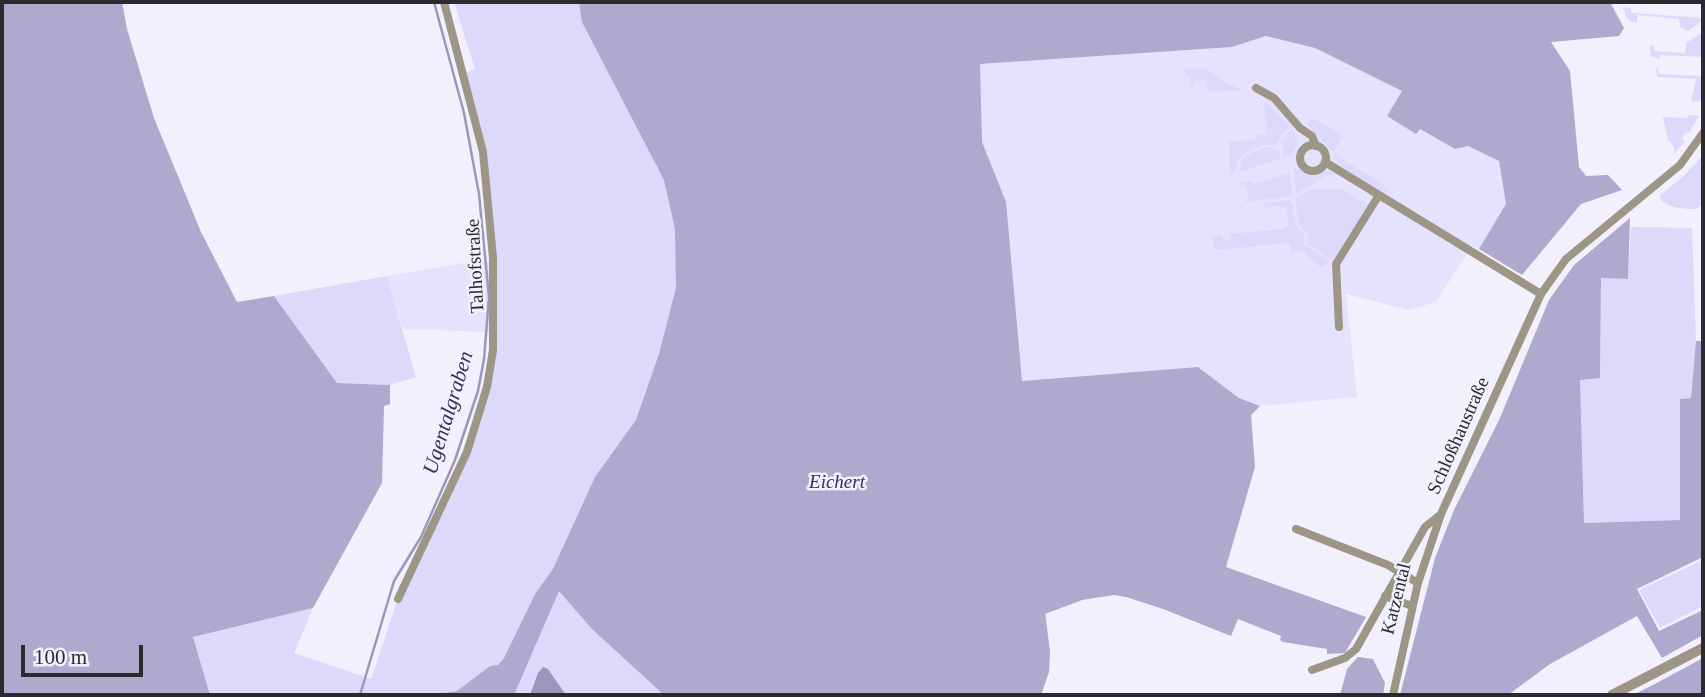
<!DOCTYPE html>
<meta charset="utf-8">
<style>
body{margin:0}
#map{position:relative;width:1705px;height:697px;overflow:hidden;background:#f1f0fc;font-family:Georgia,serif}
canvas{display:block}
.frame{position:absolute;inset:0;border:4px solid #2b2a31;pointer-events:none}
.scale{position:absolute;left:21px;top:645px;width:122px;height:32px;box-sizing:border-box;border:4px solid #2b2a31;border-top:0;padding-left:9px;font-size:21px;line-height:24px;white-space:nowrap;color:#2b2a31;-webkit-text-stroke:5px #f1f0fc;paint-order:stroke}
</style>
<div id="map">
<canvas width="1705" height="697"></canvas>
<div class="frame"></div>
<div class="scale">100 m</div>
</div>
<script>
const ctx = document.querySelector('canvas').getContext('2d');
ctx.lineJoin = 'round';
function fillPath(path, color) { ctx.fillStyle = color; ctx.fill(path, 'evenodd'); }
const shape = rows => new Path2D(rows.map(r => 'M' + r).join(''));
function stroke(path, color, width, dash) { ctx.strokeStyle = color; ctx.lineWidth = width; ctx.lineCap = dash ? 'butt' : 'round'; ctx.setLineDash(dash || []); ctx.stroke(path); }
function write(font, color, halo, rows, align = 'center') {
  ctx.font = font + ' Georgia,serif'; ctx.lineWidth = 5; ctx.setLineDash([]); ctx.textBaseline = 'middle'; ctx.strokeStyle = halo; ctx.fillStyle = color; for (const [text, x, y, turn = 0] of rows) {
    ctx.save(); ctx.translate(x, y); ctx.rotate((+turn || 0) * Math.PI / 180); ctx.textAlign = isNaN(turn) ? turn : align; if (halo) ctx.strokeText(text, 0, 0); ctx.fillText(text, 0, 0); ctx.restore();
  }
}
fillPath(shape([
 [1266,36,1315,48,1403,91,1388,116,1416,134,1419,129,1455,149,1468,146,1499,161,1506,204,1479,249,1472,246,1436,302,1409,310,1346,294,1357,397,1260,406,1239,398,1198,367,1022,381,1006,202,982,142,980,64,1232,47],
 [481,260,489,262,490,332,403,329,387,276]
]), '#e5e2fe');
fillPath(shape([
 [454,2,963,2,980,64,982,142,1006,202,1022,381,1050,652,1049,672,1041,695,497,695,551,573,535,594,504,658,498,666,490,666,457,691,432,695,210,695,193,637,313,608,294,653,371,679,396,604,461,465,493,350,487,192,464,73,475,69],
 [1623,7,1631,8,1632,13,1703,18,1703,21,1688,31,1680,27,1679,19,1637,15,1637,22,1632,22,1626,17],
 [1703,32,1703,57,1660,55,1659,60,1651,56,1650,47,1654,45,1654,51,1685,53,1686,43],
 [1205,68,1226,83,1243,90,1212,92,1207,89,1205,80,1194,82,1194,87,1191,88,1190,77,1186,77,1185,69],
 [1658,68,1659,74,1703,76,1703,102,1691,101,1696,79,1658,77,1656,70],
 [1264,103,1268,104,1289,125,1275,145,1262,145,1241,155,1234,174,1230,174,1229,142,1257,139,1257,135,1267,134],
 [1688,115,1699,116,1689,133,1686,132,1682,138,1685,141,1675,153,1673,145,1668,140,1663,117,1687,118],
 [1312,118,1344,136,1333,152,1307,124],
 [1292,129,1297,138,1297,145,1291,157,1284,158,1282,149,1284,146,1280,142],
 [1264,147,1276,149,1280,154,1280,159,1239,172,1243,157],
 [1336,152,1338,154,1337,156,1390,189,1388,192,1383,193,1349,172,1333,157],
 [1701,157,1703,159,1703,185,1701,205,1696,209,1689,209,1673,207,1661,201,1660,195,1684,176],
 [1294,167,1307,175,1328,171,1336,174,1327,175,1296,194],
 [1290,173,1292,196,1244,202,1249,197,1246,184,1241,185,1241,182,1250,181,1253,184],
 [1312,189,1342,189,1368,205,1333,261,1308,244,1308,236,1298,222,1296,198],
 [1290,200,1293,204,1295,224,1304,235,1304,244,1329,261,1325,267,1320,267,1303,251,1291,252,1290,243,1215,250,1211,236,1222,235,1223,240,1230,240,1230,234,1283,229,1283,227,1288,226,1287,208,1281,208,1281,206,1264,207,1264,203],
 [1631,227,1692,228,1696,341,1691,398,1680,399,1680,520,1584,523,1580,379,1600,378,1601,278,1628,279],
 [387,276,416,377,390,385,337,383,274,296],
 [1703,560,1703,606,1660,628,1639,590]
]), '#dcd9fb');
fillPath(shape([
 [2,2,122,2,127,29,154,118,201,232,237,302,274,296,337,383,390,385,390,404,384,406,382,483,313,608,193,637,210,695,2,695],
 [579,2,1610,2,1624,28,1619,36,1551,42,1570,71,1579,167,1586,176,1608,175,1622,190,1581,204,1522,275,1479,249,1506,204,1499,161,1468,146,1455,149,1420,129,1416,134,1387,116,1402,91,1315,48,1266,36,1232,47,980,64,982,142,1006,202,1022,381,1198,367,1239,398,1260,406,1251,415,1255,467,1226,567,1366,617,1345,653,1327,654,1327,649,1283,642,1280,640,1281,636,1238,619,1231,636,1163,609,1126,597,1114,595,1082,600,1045,614,1050,652,1049,672,1041,695,664,695,592,629,559,591,514,695,432,695,457,691,490,666,498,665,504,658,535,594,553,569,595,477,636,420,659,354,676,288,675,229,664,180,582,22],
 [1630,218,1628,279,1601,278,1600,378,1580,380,1584,523,1680,520,1680,399,1691,398,1696,341,1703,341,1703,557,1637,589,1659,631,1703,610,1703,635,1662,658,1637,616,1550,664,1508,695,1400,695,1435,558,1454,510,1500,418,1549,300,1574,265],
 [1358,657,1373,659,1385,683,1383,695,1340,695,1347,669],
 [1703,658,1703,695,1633,695,1653,685]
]), '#aea9cd');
fillPath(shape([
 [543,667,548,669,566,695,530,695,538,673]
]), '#9c97ba');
stroke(shape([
 [360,695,394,581,421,537,455,460,478,391,484,359,489,297,479,194,464,113,434,2]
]), '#9c97ba', 2.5);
stroke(shape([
 [1256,88,1274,98,1300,128,1312,136,1316,146],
 '1300 158a13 13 0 1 1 26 0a13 13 0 1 1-26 0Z',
 [1325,162,1541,294],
 [1339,327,1336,264,1379,195],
 [1296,529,1388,565,1418,583],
 [1385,596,1412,606],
 [398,599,467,452,487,387,493,350,493,258,483,152,444,2],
 [1312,670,1345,658,1356,649,1425,527,1441,514],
 [1393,695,1418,583,1441,514,1541,294,1566,259,1680,165,1703,133]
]), '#9d9586', 8);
stroke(shape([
 [1612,695,1703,648]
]), '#9d9586', 10);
write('19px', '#2b2a31', '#f1f0fc', [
 ["Talhofstraße",476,266,-93],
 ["Schloßhaustraße",1459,436,-66],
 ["Katzental",1397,599,-76]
]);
write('italic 19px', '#352b5a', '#f1f0fc', [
 ["Eichert",837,483]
]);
write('italic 21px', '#362d5c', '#f1f0fc', [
 ["Ugentalgraben",449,413,-73]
]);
</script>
